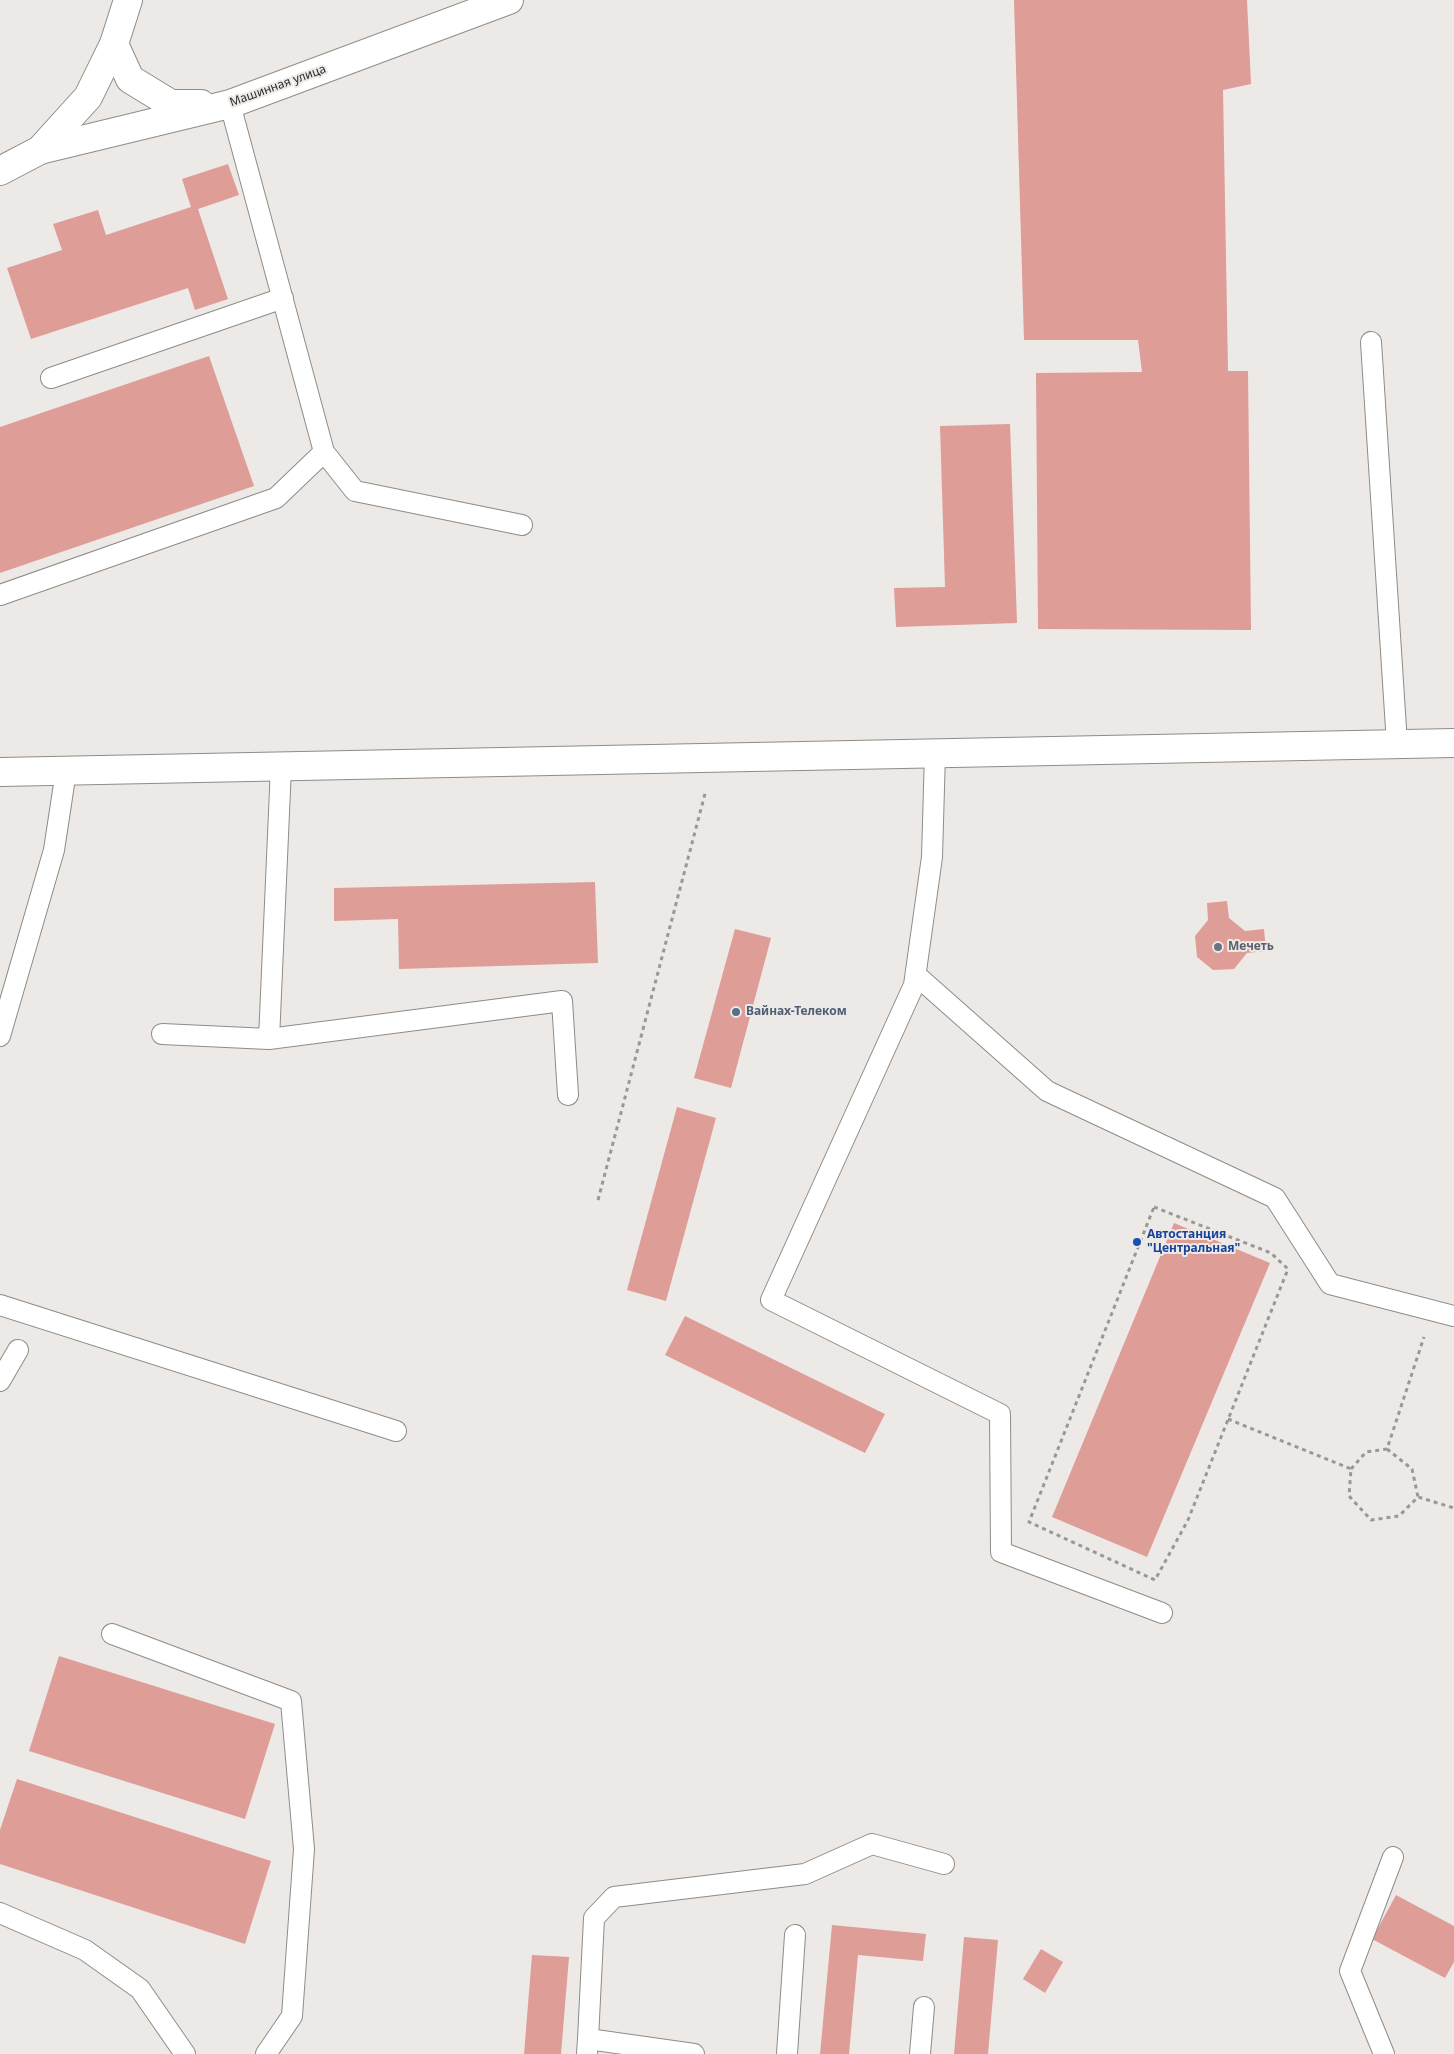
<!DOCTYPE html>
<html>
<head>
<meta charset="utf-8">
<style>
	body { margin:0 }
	canvas { display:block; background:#ece9e6 }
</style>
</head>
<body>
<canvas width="1454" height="2054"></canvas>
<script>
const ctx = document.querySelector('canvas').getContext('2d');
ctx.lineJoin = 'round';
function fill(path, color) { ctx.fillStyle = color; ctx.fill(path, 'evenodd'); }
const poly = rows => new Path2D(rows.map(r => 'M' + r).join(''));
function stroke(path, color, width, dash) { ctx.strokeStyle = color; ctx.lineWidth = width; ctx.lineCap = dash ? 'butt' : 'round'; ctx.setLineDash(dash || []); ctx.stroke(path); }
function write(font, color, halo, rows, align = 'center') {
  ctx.font = font + ' "Noto Sans",sans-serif'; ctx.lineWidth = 4; ctx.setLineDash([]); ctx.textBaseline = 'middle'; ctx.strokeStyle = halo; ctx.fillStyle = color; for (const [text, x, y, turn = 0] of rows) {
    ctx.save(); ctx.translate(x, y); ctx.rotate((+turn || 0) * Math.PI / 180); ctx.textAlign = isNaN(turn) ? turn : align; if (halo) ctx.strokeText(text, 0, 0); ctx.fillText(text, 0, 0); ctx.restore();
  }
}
fill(poly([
	[1014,0,1247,0,1251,84,1223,90,1228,371,1248,371,1251,630,1038,629,1036,373,1142,372,1138,340,1024,340],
	[228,164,239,195,198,209,228,299,195,310,188,288,31,339,7,268,62,250,53,224,98,210,106,235,191,207,182,179],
	[209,356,254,486,0,573,0,427],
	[1010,424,1017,623,896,627,894,588,945,587,940,426],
	[595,882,598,963,399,969,398,919,334,921,334,888],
	[1227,901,1229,918,1245,931,1264,929,1266,951,1247,953,1234,969,1213,970,1197,957,1195,936,1208,920,1207,903],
	[735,929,771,938,731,1088,694,1078],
	[677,1107,716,1118,666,1301,627,1290],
	[1174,1223,1270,1263,1147,1557,1052,1517],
	[685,1316,885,1414,865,1453,665,1355],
	[59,1656,275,1724,245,1819,29,1751],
	[17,1779,271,1861,245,1944,0,1864,0,1830],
	[1396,1895,1454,1926,1454,1962,1445,1978,1372,1939],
	[832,1925,926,1934,923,1961,858,1955,849,2054,820,2054],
	[964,1937,998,1940,988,2054,954,2054],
	[1041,1949,1063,1962,1045,1993,1023,1979],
	[532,1955,569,1957,561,2054,524,2054]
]), '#df9d98');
const service = poly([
	[230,104,324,452,355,491,522,525],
	[1371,342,1397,744],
	[51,378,283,298],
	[0,595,276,498,324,452],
	[935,753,932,857,914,985,771,1300,1000,1414,1001,1552,1162,1613],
	[916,975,1047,1091,1275,1198,1330,1284,1454,1316],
	[162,1034,269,1039,562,1001,568,1095],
	[0,1036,54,850,66,771],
	[269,1039,281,767],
	[0,1305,396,1431],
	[0,1381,18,1350],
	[112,1634,291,1701,304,1849,292,2016,266,2054],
	[0,1913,85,1950,140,1989,185,2054],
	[588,2039,594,1918,614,1897,805,1874,872,1844,944,1864],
	[587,2054,588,2039,694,2054],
	[787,2054,795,1935],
	[920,2054,924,2007],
	[1384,2054,1350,1971,1393,1857]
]);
const minor = poly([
	[114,44,130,79,171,104,201,104],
	[40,150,230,104,509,0],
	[0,772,1454,743]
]);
const tertiary = poly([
	[0,171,40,150,88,97,114,44,128,0]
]);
stroke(service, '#8e8c88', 22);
stroke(minor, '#8e8c88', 30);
stroke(tertiary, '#8e8c88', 30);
stroke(poly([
	[598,1200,706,790],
	[1154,1207,1271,1253,1288,1269,1188,1520,1155,1580,1029,1522,1154,1207],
	[1228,1419,1351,1469,1349,1496,1371,1520,1399,1516,1418,1497,1454,1508],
	[1387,1449,1412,1469,1418,1497],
	[1351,1469,1366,1452,1387,1449,1424,1337]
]), '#9a9896', 3, [4, 4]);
stroke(service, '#fff', 20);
stroke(minor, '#fff', 28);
stroke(tertiary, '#fff', 28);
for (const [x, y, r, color] of [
	[1218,947,5,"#6b7280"],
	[736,1012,5,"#5c6f8a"],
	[1137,1242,5,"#1a4fb4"]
]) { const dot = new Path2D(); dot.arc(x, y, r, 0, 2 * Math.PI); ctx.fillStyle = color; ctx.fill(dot); stroke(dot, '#ece9e6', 2); }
write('12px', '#2a2928', '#ece9e6', [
	["Машинная улица",278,86,-20]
]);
write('bold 12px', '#5b616d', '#ece9e6', [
	["Мечеть",1228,947]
], 'left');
write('bold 12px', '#4e5e75', '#ece9e6', [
	["Вайнах-Телеком",746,1012]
], 'left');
write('bold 12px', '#164399', '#ece9e6', [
	["Автостанция",1147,1235],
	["\"Центральная\"",1147,1249]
], 'left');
</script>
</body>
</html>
